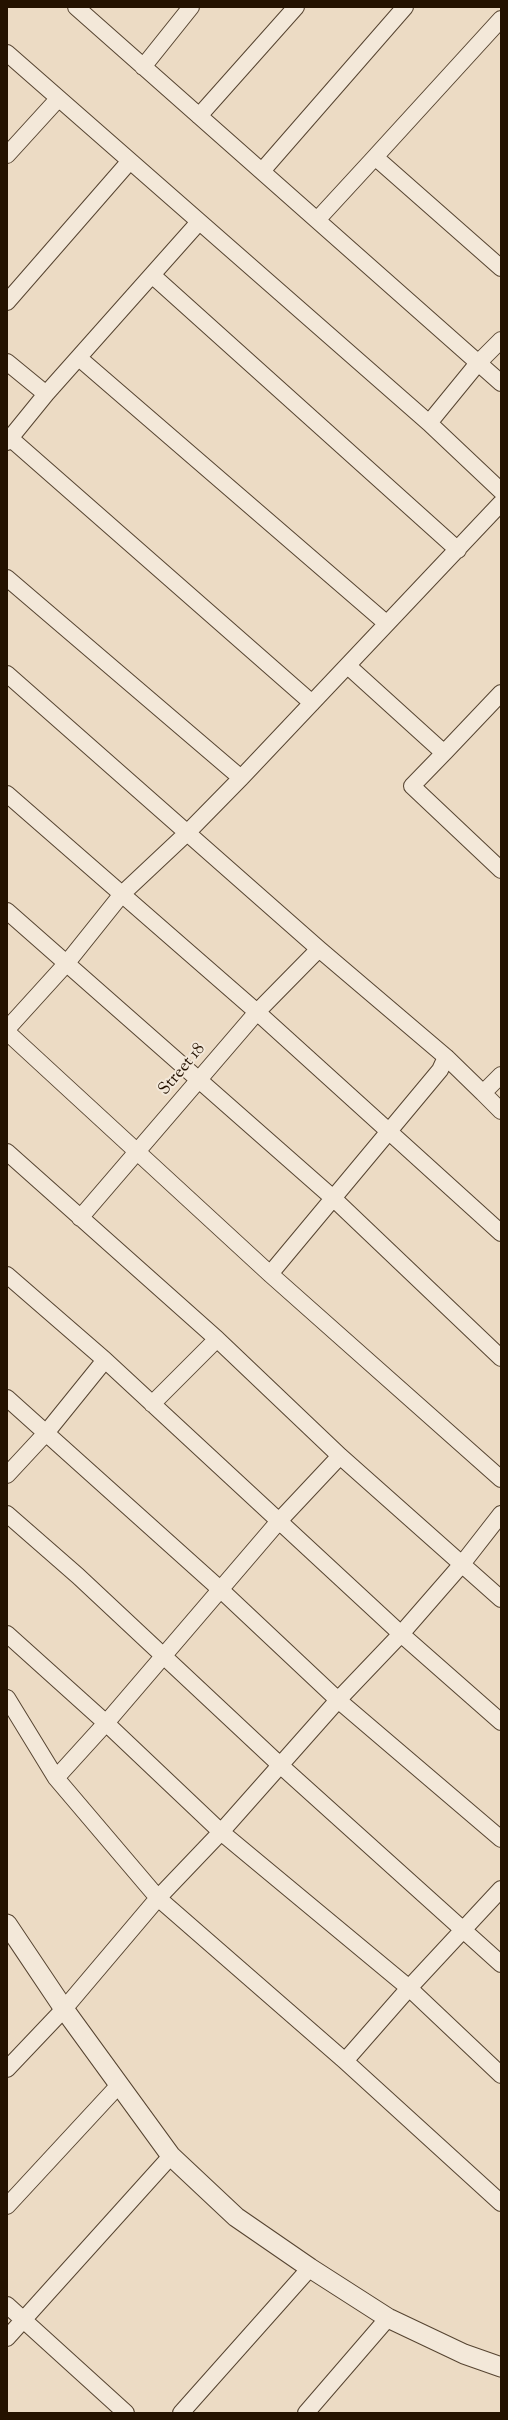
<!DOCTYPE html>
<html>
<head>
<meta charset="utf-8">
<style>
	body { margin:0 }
	#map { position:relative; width:508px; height:2420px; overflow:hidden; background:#ecdbc4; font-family:"Sorts Mill Goudy",serif }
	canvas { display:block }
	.frame { position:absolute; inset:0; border:8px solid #241200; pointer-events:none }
</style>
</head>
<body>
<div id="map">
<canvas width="508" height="2420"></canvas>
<div class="frame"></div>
</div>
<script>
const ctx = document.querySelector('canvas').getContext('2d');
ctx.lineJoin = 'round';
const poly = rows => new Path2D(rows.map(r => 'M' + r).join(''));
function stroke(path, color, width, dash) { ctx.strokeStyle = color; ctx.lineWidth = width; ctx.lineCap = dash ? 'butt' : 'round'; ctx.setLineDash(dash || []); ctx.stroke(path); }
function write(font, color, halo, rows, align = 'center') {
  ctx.font = font + ' "Sorts Mill Goudy",serif'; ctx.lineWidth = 4; ctx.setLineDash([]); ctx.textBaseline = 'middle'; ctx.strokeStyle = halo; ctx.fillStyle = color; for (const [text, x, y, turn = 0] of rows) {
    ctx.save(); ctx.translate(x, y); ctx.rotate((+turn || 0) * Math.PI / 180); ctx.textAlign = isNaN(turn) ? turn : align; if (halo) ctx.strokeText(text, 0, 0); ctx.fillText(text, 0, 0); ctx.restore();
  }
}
const minor = poly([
	[76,7,501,383],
	[501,19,375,157,501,268],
	[7,53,429,423,501,491],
	[143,67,191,7],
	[199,116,296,7],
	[7,155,58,99],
	[262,171,405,7],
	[317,220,375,157],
	[152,275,458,550],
	[7,302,129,162],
	[79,358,386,623],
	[7,362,46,394],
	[429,423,478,363,501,340],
	[10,438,312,703],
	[7,442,46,394,199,222],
	[7,578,241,778],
	[348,666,444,753,412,786,501,870],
	[7,674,319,949,446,1057,483,1093,501,1075],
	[444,753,501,693],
	[7,794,257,1012,501,1233],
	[7,911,333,1198,501,1358],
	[7,1029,66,964,122,894,187,833,241,778,501,503],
	[7,1032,270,1274,501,1479],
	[483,1093,501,1111],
	[7,1152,217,1339,340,1456,501,1599],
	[80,1218,257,1012,319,949],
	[270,1274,440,1070,446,1057],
	[7,1275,105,1360,401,1634,501,1722],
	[7,1398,221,1590,338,1700,501,1839],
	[152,1404,217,1339],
	[7,1475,46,1433,105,1360],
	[7,1514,78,1576,280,1765,501,1964],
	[7,1634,106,1723,221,1832,409,1988,501,2075],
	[7,1698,56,1778,158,1898,345,2061,501,2203],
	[56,1778,106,1723,279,1521,340,1456],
	[345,2061,409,1988,501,1889],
	[7,2069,64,2009,158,1898,221,1832,338,1700,401,1634,462,1564,501,1514],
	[7,2206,119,2085],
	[7,2305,126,2413],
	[7,2338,171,2156],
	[181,2413,310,2268],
	[306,2413,388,2318]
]);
const tertiary = poly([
	[7,1924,64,2009,171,2156,236,2217,310,2268,388,2318,464,2354,501,2367]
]);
stroke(minor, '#564431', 18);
stroke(tertiary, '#564431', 21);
stroke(minor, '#f3e8d9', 16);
stroke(tertiary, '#f3e8d9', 19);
write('17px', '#241200', '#f3e8d9', [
	["Street 18",183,1070,-50]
]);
</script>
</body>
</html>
